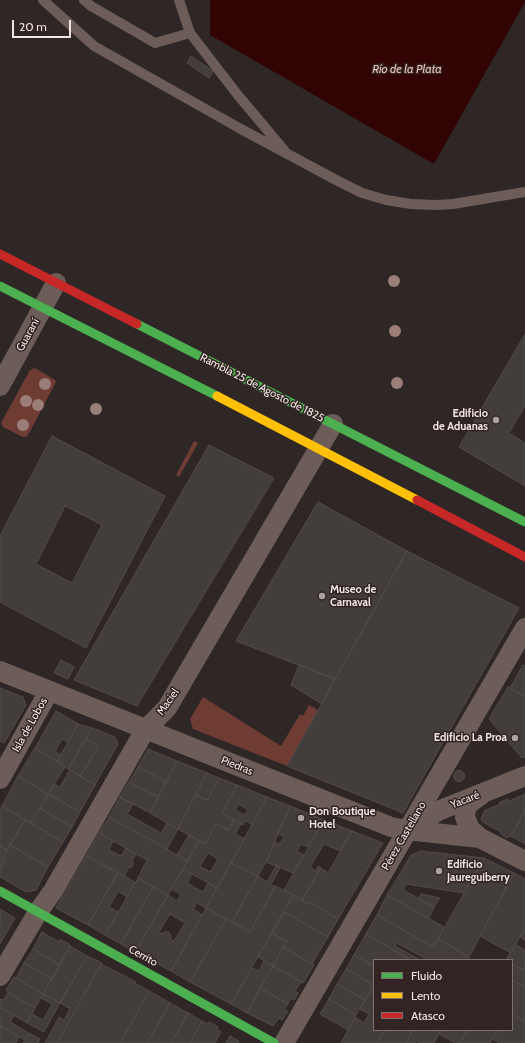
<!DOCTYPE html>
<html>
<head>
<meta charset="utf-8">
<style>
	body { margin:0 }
	#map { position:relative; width:525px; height:1043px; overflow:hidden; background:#2e2726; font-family:Cabin,sans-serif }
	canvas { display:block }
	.legend { position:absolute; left:373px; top:959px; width:140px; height:72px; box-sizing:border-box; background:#322422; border:1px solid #7e7270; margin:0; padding:5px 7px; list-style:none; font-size:12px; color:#efe6e4 }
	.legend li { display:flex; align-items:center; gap:8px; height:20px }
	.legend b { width:20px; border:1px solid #7e7270 }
	.scale { position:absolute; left:12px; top:20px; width:59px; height:18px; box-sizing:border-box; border:2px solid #efe6e4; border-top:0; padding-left:5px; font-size:12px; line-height:14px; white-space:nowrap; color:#efe6e4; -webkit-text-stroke:3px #322422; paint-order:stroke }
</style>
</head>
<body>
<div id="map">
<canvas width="525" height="1043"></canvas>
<ul class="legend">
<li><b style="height:5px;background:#4caf50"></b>Fluido</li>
<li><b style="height:5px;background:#ffc107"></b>Lento</li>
<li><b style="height:5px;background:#c62828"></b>Atasco</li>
</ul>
<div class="scale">20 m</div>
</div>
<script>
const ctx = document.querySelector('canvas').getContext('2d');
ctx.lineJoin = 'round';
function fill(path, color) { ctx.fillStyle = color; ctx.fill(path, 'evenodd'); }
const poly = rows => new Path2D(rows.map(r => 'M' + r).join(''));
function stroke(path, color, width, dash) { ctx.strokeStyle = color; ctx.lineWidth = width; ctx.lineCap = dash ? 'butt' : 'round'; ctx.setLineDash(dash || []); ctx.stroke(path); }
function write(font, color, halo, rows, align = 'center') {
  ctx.font = font + ' Cabin,sans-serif'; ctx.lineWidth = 3; ctx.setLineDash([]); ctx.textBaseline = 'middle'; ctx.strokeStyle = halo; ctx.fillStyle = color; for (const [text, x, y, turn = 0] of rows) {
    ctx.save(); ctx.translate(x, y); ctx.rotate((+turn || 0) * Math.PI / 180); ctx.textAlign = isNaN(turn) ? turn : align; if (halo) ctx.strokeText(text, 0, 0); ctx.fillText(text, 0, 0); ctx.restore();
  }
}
fill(poly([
	[35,368,55,380,56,382,28,435,26,437,23,437,3,427,1,423,30,370],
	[194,441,198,443,179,477,176,475],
	[203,697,281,746,300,714,303,716,309,705,318,710,287,766,193,729,190,719]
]), '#6e3c33');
fill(poly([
	[210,0,525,0,525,2,434,164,210,35]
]), '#310403');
const building = poly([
	[191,56,213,71,209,78,187,63,191,56],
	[525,334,525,406,509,433,525,443,525,486,459,447,525,334],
	[52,436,165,496,86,648,0,602,0,536,52,436],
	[65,506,102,525,72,583,36,564,65,506],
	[209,445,274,478,137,706,74,680,209,445],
	[318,502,407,551,335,679,236,641,318,502],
	[407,551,519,608,403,813,287,766,407,551],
	[61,660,74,667,68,679,54,673,61,660],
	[299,665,335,679,322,704,291,685,299,665],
	[523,665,525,666,525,696,510,688,523,665],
	[508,687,525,696,525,757,522,758,489,719,508,687],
	[0,688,23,697,26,705,4,743,0,741,0,688],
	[56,711,78,724,68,742,62,739,55,751,61,755,57,761,35,748,56,711],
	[78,724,92,728,68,769,57,761,78,724],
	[92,728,115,737,118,744,95,785,80,776,99,746,86,739,92,728],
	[86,739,99,746,80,776,68,769,86,739],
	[35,748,65,767,48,794,18,776,35,748],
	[148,749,177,761,166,782,138,767,148,749],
	[177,761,207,773,178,829,150,813,177,761],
	[138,767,166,782,158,797,129,782,138,767],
	[70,770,95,785,80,812,48,794,54,784,60,787,70,770],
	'453.5 776a5.5 5.5 0 1 1 11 0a5.5 5.5 0 1 1-11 0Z',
	[207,773,219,778,207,800,195,795,207,773],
	[18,776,48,794,31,823,2,806,18,776],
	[219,778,237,785,222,813,234,820,228,830,216,824,205,844,178,829,195,795,207,800,219,778],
	[129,782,158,797,150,813,120,797,129,782],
	[237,785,267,797,252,825,245,820,243,825,222,813,237,785],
	[239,804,248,810,245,815,235,810,239,804],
	[48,794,80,812,72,827,40,808,48,794],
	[525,794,525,810,511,836,509,836,507,838,501,834,501,832,483,822,481,819,485,810,499,805,500,802,508,799,509,801,525,794],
	[120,797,133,804,127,814,161,833,167,823,178,829,167,849,109,817,120,797],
	[267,797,290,806,266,862,258,876,231,863,267,797],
	[2,806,25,820,7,850,0,846,0,809,2,806],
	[290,806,324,820,308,847,300,844,297,852,304,855,293,873,266,862,275,842,280,844,284,837,278,834,290,806],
	[40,808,72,827,63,842,31,823,40,808],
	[525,810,525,844,511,836,525,810],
	[109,817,188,861,168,895,138,878,147,860,99,833,109,817],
	[25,820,63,842,48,867,10,845,25,820],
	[234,820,241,824,235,834,245,839,217,888,183,869,199,841,205,844,216,824,228,830,234,820],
	[208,853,218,859,210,872,200,866,208,853],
	[324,820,352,831,340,851,324,844,310,867,316,871,318,866,321,868,302,900,284,890,324,820],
	[352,831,383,843,338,919,310,902,309,904,302,900,321,868,328,873,352,831],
	[99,833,113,841,109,850,121,856,126,848,136,854,132,861,134,863,131,868,129,867,124,876,86,856,99,833],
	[189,835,199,841,188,861,177,855,189,835],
	[10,845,48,867,36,890,26,892,0,877,0,870,4,862,2,861,10,845],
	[0,846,7,850,2,861,4,862,0,870,0,846],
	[421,851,484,858,464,893,406,884,403,890,434,907,429,918,387,895,411,855,421,851],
	[86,856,118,872,88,925,56,908,86,856],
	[484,858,514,873,469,957,438,939,484,858],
	[231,863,258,876,232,922,206,908,231,863],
	[276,866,280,868,271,884,275,887,250,932,232,922,258,876,267,882,276,866],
	[183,869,192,874,187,883,203,892,208,883,217,888,206,908,197,903,193,909,202,915,171,971,158,964,152,963,148,959,135,952,168,895,177,901,181,894,171,889,183,869],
	[170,914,185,923,174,941,170,939,171,936,169,932,164,932,163,934,159,932,170,914],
	[118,872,135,882,127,897,118,891,109,907,118,912,105,935,88,925,118,872],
	[514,873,525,879,525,928,511,953,480,936,514,873],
	[138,878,153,887,121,944,105,935,138,878],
	[275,886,293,895,231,1004,190,982,226,919,250,932,275,886],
	[153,887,168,895,135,952,121,944,153,887],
	[421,894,440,898,434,907,418,899,421,894],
	[293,895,309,904,310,902,338,919,328,937,284,912,293,895],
	[387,895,444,927,433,947,377,915,387,895],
	[206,908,226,919,190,982,171,971,206,908],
	[0,909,15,918,0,944,0,909],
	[284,912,328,937,312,964,283,947,287,941,272,933,284,912],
	[377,915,433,947,438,939,469,957,468,960,428,960,397,943,395,946,420,960,411,960,366,934,377,915],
	[525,928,525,940,520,937,525,928],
	[42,932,59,942,60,939,69,944,70,946,60,965,33,949,42,932],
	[272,933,287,941,273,966,258,957,272,933],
	[366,934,411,960,374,960,374,966,354,955,366,934],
	[515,944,525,950,525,967,523,970,512,964,512,960,506,960,515,944],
	[70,946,87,956,60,1003,43,994,70,946],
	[283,947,314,965,303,983,273,966,283,947],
	[33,949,60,965,52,979,24,963,33,949],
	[354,955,374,966,374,985,346,969,354,955],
	[87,956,102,963,57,1043,45,1043,59,1017,64,1020,70,1009,60,1003,87,956],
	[264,961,273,966,247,1013,231,1004,252,968,259,971,264,961],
	[24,963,52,979,43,994,16,978,24,963],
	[101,964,136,982,135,983,149,991,121,1042,121,1043,57,1043,101,964],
	[512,964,523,970,525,967,525,987,512,980,512,964],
	[273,966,301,982,295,991,298,993,294,1000,291,998,288,1004,260,988,273,966],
	[346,969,374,985,365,1000,337,984,346,969],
	[14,977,43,994,35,1008,8,993,8,991,6,990,14,977],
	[512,980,525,987,525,1022,512,1014,512,980],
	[337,984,365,1000,356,1015,329,999,337,984],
	[374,985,374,1030,378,1030,383,1033,377,1043,341,1043,355,1017,364,1023,369,1014,360,1009,374,985],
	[260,988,288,1004,284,1010,288,1011,282,1020,279,1018,273,1026,247,1013,260,988],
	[149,991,170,1003,147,1043,123,1043,121,1042,149,991],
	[8,993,35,1008,27,1023,0,1007,0,1001,1,999,3,1000,8,993],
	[43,994,60,1003,44,1032,27,1023,32,1014,43,1020,52,1004,41,998,43,994],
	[329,999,356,1015,348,1030,320,1014,329,999],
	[170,1003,188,1013,171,1043,147,1043,170,1003],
	[0,1007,14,1015,10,1022,29,1033,25,1040,0,1026,0,1007],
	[188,1013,202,1021,190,1043,171,1043,188,1013],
	[512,1014,525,1022,525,1043,499,1043,493,1039,498,1030,512,1030,512,1014],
	[202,1021,208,1024,209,1022,218,1027,217,1030,221,1032,215,1043,190,1043,202,1021],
	[0,1026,19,1037,16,1043,0,1043,0,1026],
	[385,1030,413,1030,406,1043,377,1043,385,1030],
	[413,1030,441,1030,434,1043,420,1043,416,1041,415,1043,406,1043,413,1030],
	[441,1030,468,1030,460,1043,455,1043,439,1034,441,1030],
	[468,1030,498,1030,490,1043,460,1043,468,1030],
	[29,1033,40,1039,38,1043,23,1043,29,1033],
	[230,1036,239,1041,238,1043,226,1043,230,1036]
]);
fill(building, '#433d3c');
stroke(building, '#524b4a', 1);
stroke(poly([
	[43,0,94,46,239,128,338,181,362,193,386,200,411,204,435,205,453,204,525,192],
	[84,0,91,6,155,43,190,33],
	[179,0,190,33,237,94,284,150]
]), '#6c5d59', 10);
stroke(poly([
	[0,386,56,283],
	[0,671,391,827,407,830,480,838,525,861],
	[0,779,49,691],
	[411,828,438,811,525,776],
	[480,838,470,829,465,817,466,808,470,803,481,795],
	[0,976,38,912,53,891,145,730,167,708,333,424],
	[284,1043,525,628]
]), '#6c5d59', 20);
stroke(poly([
	[0,286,217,396],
	[137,324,525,522],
	[0,891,274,1043]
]), '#4caf50', 9);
stroke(poly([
	[217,396,417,500]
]), '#ffc107', 9);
stroke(poly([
	[0,254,137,324],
	[417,500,525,557]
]), '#c62828', 9);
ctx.fillStyle = '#9b7e78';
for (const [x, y] of [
	[394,281],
	[395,331],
	[397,383],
	[45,384],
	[26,401],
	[38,405],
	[96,409],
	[23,425]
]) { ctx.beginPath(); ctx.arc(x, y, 6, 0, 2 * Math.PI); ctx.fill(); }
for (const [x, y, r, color] of [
	[496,420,4,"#aba3a2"],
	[322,596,4,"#aba3a2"],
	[515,738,4,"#aba3a2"],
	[301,818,4,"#aba3a2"],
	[439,871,4,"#aba3a2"]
]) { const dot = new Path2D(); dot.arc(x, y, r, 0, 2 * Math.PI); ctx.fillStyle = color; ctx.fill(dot); stroke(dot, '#322422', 1.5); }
write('11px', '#efe6e4', '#322422', [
	["Guaraní",28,335,-61],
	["Rambla 25 de Agosto de 1825",262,388,27],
	["Maciel",168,702,-55],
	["Isla de Lobos",30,725,-61],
	["Piedras",237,766,22],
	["Yacaré",465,800,-21],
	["Pérez Castellano",404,836,-60],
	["Cerrito",143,956,29]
]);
write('bold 11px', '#efe6e4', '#322422', [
	["Edificio",488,414,"right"],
	["de Aduanas",488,427,"right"],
	["Museo de",330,590],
	["Carnaval",330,603],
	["Edificio La Proa",507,738,"right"],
	["Don Boutique",309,812],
	["Hotel",309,825],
	["Edificio",447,865],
	["Jaureguiberry",447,878]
], 'left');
write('italic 12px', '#f1c2b9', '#322422', [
	["Río de la Plata",407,69]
]);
</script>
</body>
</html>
